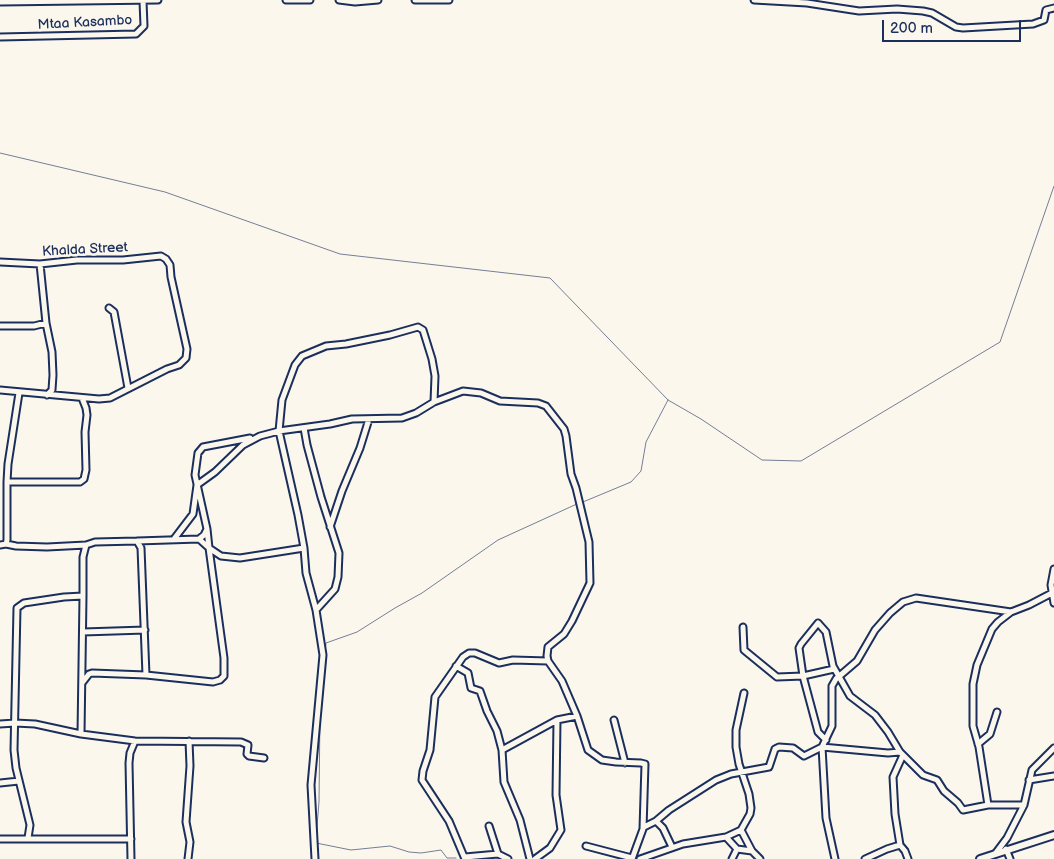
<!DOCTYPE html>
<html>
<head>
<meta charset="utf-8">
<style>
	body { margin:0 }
	#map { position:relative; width:1054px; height:859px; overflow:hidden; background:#fbf7ec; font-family:"Balsamiq Sans",sans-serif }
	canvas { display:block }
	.scale { position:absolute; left:882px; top:20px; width:139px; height:22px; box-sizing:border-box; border:2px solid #1b2f5e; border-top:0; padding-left:6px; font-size:15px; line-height:18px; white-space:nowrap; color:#1b2f5e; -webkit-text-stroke:4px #fbf7ec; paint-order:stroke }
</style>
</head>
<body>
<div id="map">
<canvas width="1054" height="859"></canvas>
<div class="scale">200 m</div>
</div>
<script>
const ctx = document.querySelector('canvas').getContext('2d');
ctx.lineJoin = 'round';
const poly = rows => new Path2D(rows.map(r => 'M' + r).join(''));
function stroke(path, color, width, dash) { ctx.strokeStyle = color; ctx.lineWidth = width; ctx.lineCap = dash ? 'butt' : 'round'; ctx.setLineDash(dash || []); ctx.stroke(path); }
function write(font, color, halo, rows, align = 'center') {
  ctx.font = font + ' "Balsamiq Sans",sans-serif'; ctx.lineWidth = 5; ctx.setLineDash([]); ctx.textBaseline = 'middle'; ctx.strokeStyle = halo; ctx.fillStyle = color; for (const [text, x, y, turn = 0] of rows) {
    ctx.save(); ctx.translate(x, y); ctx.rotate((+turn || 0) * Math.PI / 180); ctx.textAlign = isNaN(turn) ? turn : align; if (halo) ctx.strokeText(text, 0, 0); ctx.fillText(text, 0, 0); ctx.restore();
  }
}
stroke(poly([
	[0,153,165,192,340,254,550,278,668,400,701,419,762,460,801,461,1000,342,1054,186],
	[583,502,631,482,641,471,646,442,668,400],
	[325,654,326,643,357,632,395,608,422,593,498,540,579,503],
	[316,838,319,802,320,712],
	[316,843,351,850,390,846,409,852,421,853,441,850,447,858,456,858]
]), '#747e96', 1);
const minor = poly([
	[286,0,310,0],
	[339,0,355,2,378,0],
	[415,0,449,0],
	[754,0,807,3,859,11,897,9,923,11,932,13,956,27,963,28,1033,24,1044,20,1046,10,1054,8],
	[0,2,158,0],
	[0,37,136,34,144,26,143,1],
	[0,262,40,264,77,260,123,260,161,256,166,259,170,265,171,277,187,349,186,358,179,365,167,369,110,398,99,399,0,390],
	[40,264,46,323,52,352,53,375,52,390,47,395],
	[109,308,114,312,128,388],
	[0,326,34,326,46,323],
	[304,428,307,445,321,497,339,553,338,577,335,589,316,610],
	[7,482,80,482,84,479,86,470,85,432,87,415,86,408,82,398],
	[330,527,342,491,360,448,369,419],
	[207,529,209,548,221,556,240,558,304,548],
	[174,539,193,514,197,485,215,472,243,445,260,436,279,431,330,424,352,419,402,418,416,413,434,402,463,391,481,393,500,401,538,403,546,406,564,429,566,436,571,474,576,488,589,542,590,583,572,621,564,634,548,647,547,656,548,661,562,681,577,716,588,750,602,760,616,762,641,763,645,764,643,829,632,859],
	[199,539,204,535,207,529,195,475,198,453,203,447,250,438],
	[6,544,16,546,47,547,86,545],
	[0,545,6,544,7,540,7,482,8,464,19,393],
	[1054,569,1051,585,1054,603],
	[743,627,744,650,777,677,803,676,834,669],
	[83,632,145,630],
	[456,666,468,673,471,688,480,691,487,711,497,731,502,750,504,782,520,820,530,859],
	[82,683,89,674,92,673,146,675,213,682,220,680,224,676,224,658,209,548,199,539,137,541],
	[614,720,625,763],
	[0,724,15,723,35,724,81,734,135,741,241,742,248,745,247,754,249,756,264,758],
	[81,734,83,596],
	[826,740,818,732,803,676,799,648,801,644,818,623,826,632,833,666,850,696,875,715,888,732,900,752,923,775,937,780,944,791,958,803,963,810,988,805,1024,805],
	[978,744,990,734,997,712],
	[502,750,557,720,577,716],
	[1029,780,1054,776],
	[0,783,19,781],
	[988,805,979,747,973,726,973,684,977,665,992,629,998,622,1011,612],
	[656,821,663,828,672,847],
	[489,826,498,854],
	[644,827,656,821,669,810,716,780,731,774,769,767,775,749,779,747,793,748,804,756,822,747,888,753,900,752],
	[741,830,752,851],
	[726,837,737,849,752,851,760,859],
	[28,838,30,825,16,768,14,750,17,608,24,603,64,597,83,596,83,557,86,545,95,542,137,541,141,548,146,675],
	[0,839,131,839],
	[900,845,895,814,893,777,903,755],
	[586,846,632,858],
	[1006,849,1010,859],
	[995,854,1007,838,1024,805,1032,770,1054,748],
	[465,857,498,854,508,859],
	[131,859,129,763,130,753,135,741],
	[188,859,190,842,186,822,190,766,189,741],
	[315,859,311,785,323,655,316,610,306,573,304,548,298,515,279,431,282,400,295,365,302,356,326,346,346,344,390,335,418,327,423,330,432,359,435,376,434,402],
	[465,859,449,821,422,780,423,771,430,750,435,697,463,657,469,653,475,653,499,663,513,660,548,661],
	[535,859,550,848,561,830,556,795,557,720],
	[640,859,683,844,726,837,741,830,750,814,751,808,749,794,739,764,736,747,736,730,744,693],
	[732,859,737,849],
	[835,859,826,818,822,747,832,726,832,686,836,679,857,661,875,630,890,613,903,602,916,598,1011,612,1029,605,1052,593],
	[865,859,887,849,900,845,905,851,908,859]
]);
const major = poly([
	[980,859,1054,835]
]);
stroke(minor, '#1b2f5e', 9);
stroke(major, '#1b2f5e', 10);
stroke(minor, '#fbf7ec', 5);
stroke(major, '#fbf7ec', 6);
write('14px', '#1b2f5e', '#fbf7ec', [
	["Mtaa Kasambo",85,23,-3],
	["Khalda Street",85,250,-3]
]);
</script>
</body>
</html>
